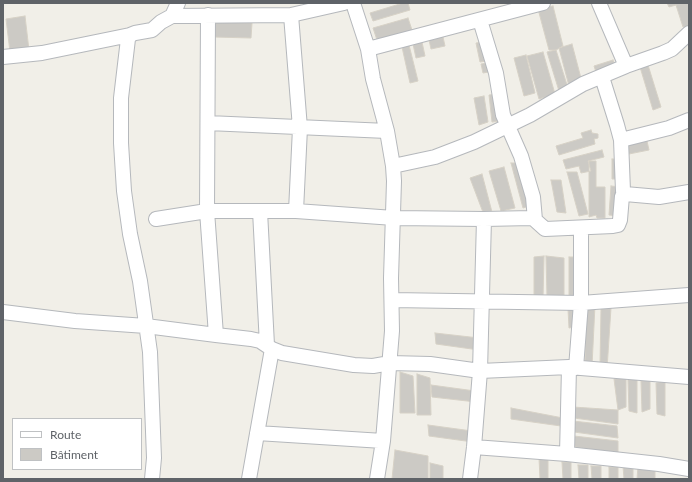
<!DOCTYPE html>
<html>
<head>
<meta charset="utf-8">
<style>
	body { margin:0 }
	#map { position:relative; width:692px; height:482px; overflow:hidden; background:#f1efe8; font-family:Lato,sans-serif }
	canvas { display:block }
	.frame { position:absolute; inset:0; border:4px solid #5f6368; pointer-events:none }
	.legend { position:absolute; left:12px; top:418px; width:130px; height:52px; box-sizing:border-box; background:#fff; border:1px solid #bfc1c3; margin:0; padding:5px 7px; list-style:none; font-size:12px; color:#5f6368 }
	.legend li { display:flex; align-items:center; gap:8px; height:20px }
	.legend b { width:20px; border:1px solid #bfc1c3 }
</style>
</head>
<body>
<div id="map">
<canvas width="692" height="482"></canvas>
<div class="frame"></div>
<ul class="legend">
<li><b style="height:5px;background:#fff"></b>Route</li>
<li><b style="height:11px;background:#cccac5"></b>Bâtiment</li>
</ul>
</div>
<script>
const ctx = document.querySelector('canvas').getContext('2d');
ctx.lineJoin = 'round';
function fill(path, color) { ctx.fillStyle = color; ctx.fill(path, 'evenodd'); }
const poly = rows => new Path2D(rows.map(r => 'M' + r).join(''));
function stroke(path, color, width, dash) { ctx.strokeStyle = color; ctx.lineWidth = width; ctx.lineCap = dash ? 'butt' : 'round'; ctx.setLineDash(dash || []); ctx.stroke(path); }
const building = poly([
	[403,3,408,3,410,10,373,21,370,13,403,3],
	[667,3,689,3,689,25,683,27,676,5,669,7,667,3],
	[553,6,563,46,556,50,549,50,538,9,553,6],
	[25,16,29,50,10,52,6,19,25,16],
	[408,18,413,33,378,43,373,28,408,18],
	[214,22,252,23,251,38,214,37,214,22],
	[443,37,445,46,431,49,429,40,443,37],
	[422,42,425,56,416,58,413,44,422,42],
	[484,42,487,61,480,62,476,43,484,42],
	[572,44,582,82,569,86,559,48,572,44],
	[409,45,418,81,410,83,402,47,409,45],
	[556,50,568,88,559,91,547,52,556,50],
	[543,52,555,94,539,99,527,56,543,52],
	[526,55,535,93,524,96,514,58,526,55],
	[613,60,616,69,597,75,594,66,613,60],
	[493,62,494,71,483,73,481,64,493,62],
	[648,65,661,107,653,110,640,67,648,65],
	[498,94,502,121,492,122,489,95,498,94],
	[484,96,488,122,479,125,474,98,484,96],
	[591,130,592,133,598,134,598,138,594,139,595,144,559,155,556,146,583,138,581,133,591,130],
	[647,141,649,150,629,154,627,145,647,141],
	[602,150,604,157,588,161,591,171,581,173,579,166,566,169,563,160,602,150],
	[612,159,620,159,621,179,612,179,612,159],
	[589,161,596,161,596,187,605,187,605,218,597,218,596,215,589,217,589,161],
	[511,163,520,163,532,205,523,208,511,163],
	[504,167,515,208,501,211,489,171,504,167],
	[567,172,577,172,588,214,579,216,567,172],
	[482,174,492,212,484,215,470,178,482,174],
	[551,180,561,180,566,213,557,212,551,180],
	[611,186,621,187,619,216,609,215,611,186],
	[544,256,543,299,534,297,534,257,544,256],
	[546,256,564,258,564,301,547,297,546,256],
	[569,257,579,257,578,299,569,298,569,257],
	[595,305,592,366,585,362,586,306,595,305],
	[578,308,575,327,569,328,568,309,578,308],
	[611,308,607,369,600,365,601,309,611,308],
	[435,333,479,338,479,350,436,344,435,333],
	[400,372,413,376,415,413,400,413,400,372],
	[417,374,430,378,431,415,417,415,417,374],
	[626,378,626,407,618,410,614,379,626,378],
	[637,379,637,413,629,411,628,380,637,379],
	[650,380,650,409,642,412,641,381,650,380],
	[665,382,665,416,657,414,656,383,665,382],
	[431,385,475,391,476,402,432,397,431,385],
	[573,407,618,410,618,424,574,418,573,407],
	[511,408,563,418,561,426,511,419,511,408],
	[573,421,617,426,618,438,574,432,573,421],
	[428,425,472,431,473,442,429,436,428,425],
	[574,436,618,441,618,453,575,447,574,436],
	[395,450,428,456,428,479,392,479,395,450],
	[548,457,548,479,540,479,539,458,548,457],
	[562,462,571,462,571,479,563,479,562,462],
	[430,463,443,466,443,479,430,479,430,463],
	[578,465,588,465,588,479,579,479,578,465],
	[633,465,633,479,624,479,623,466,633,465],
	[591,466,601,466,601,479,592,479,591,466],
	[638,466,655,470,655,479,637,479,638,466],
	[609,467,618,467,618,479,609,479,609,467]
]);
fill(building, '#cccac5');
stroke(building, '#d6d1c6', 1);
const minor = poly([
	[353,3,368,49,373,79,387,131,393,166,394,181,391,278,392,331,383,441,377,479],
	[599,3,626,66],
	[208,15,207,211,216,335],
	[291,15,300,128,296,211],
	[172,16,291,15,344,3],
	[480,20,496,73,503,115,521,156,533,197,535,220],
	[368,49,543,3],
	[3,57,42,53,130,35],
	[602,77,617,125,621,140,623,191,625,194,659,197,689,192],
	[208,123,387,131],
	[621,140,669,128,689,120],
	[393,166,435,157,474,142,530,115,583,84,626,66,663,53,672,49,689,33],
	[260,211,267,345],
	[156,219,207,211,296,211,394,218,484,219,532,218,535,220,545,229,613,226,618,225,620,220,622,196,625,194],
	[392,300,581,303,689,295],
	[3,312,75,321,146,326,216,335,251,339,260,341,272,349,282,353,354,365,373,366,390,363,430,364,480,371,569,367,689,377],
	[576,368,581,303,581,228],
	[257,433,383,441],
	[474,447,567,454,659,464,689,469],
	[567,454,569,367],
	[152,479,154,458,150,352,140,281,130,234,124,191,121,143,121,98,128,39,130,35,135,33,152,30,161,22,172,16,178,3],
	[249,479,272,349],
	[470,479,474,447,480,371,484,219]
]);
stroke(minor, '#b5b8bc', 16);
stroke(minor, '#fff', 14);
</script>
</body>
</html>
